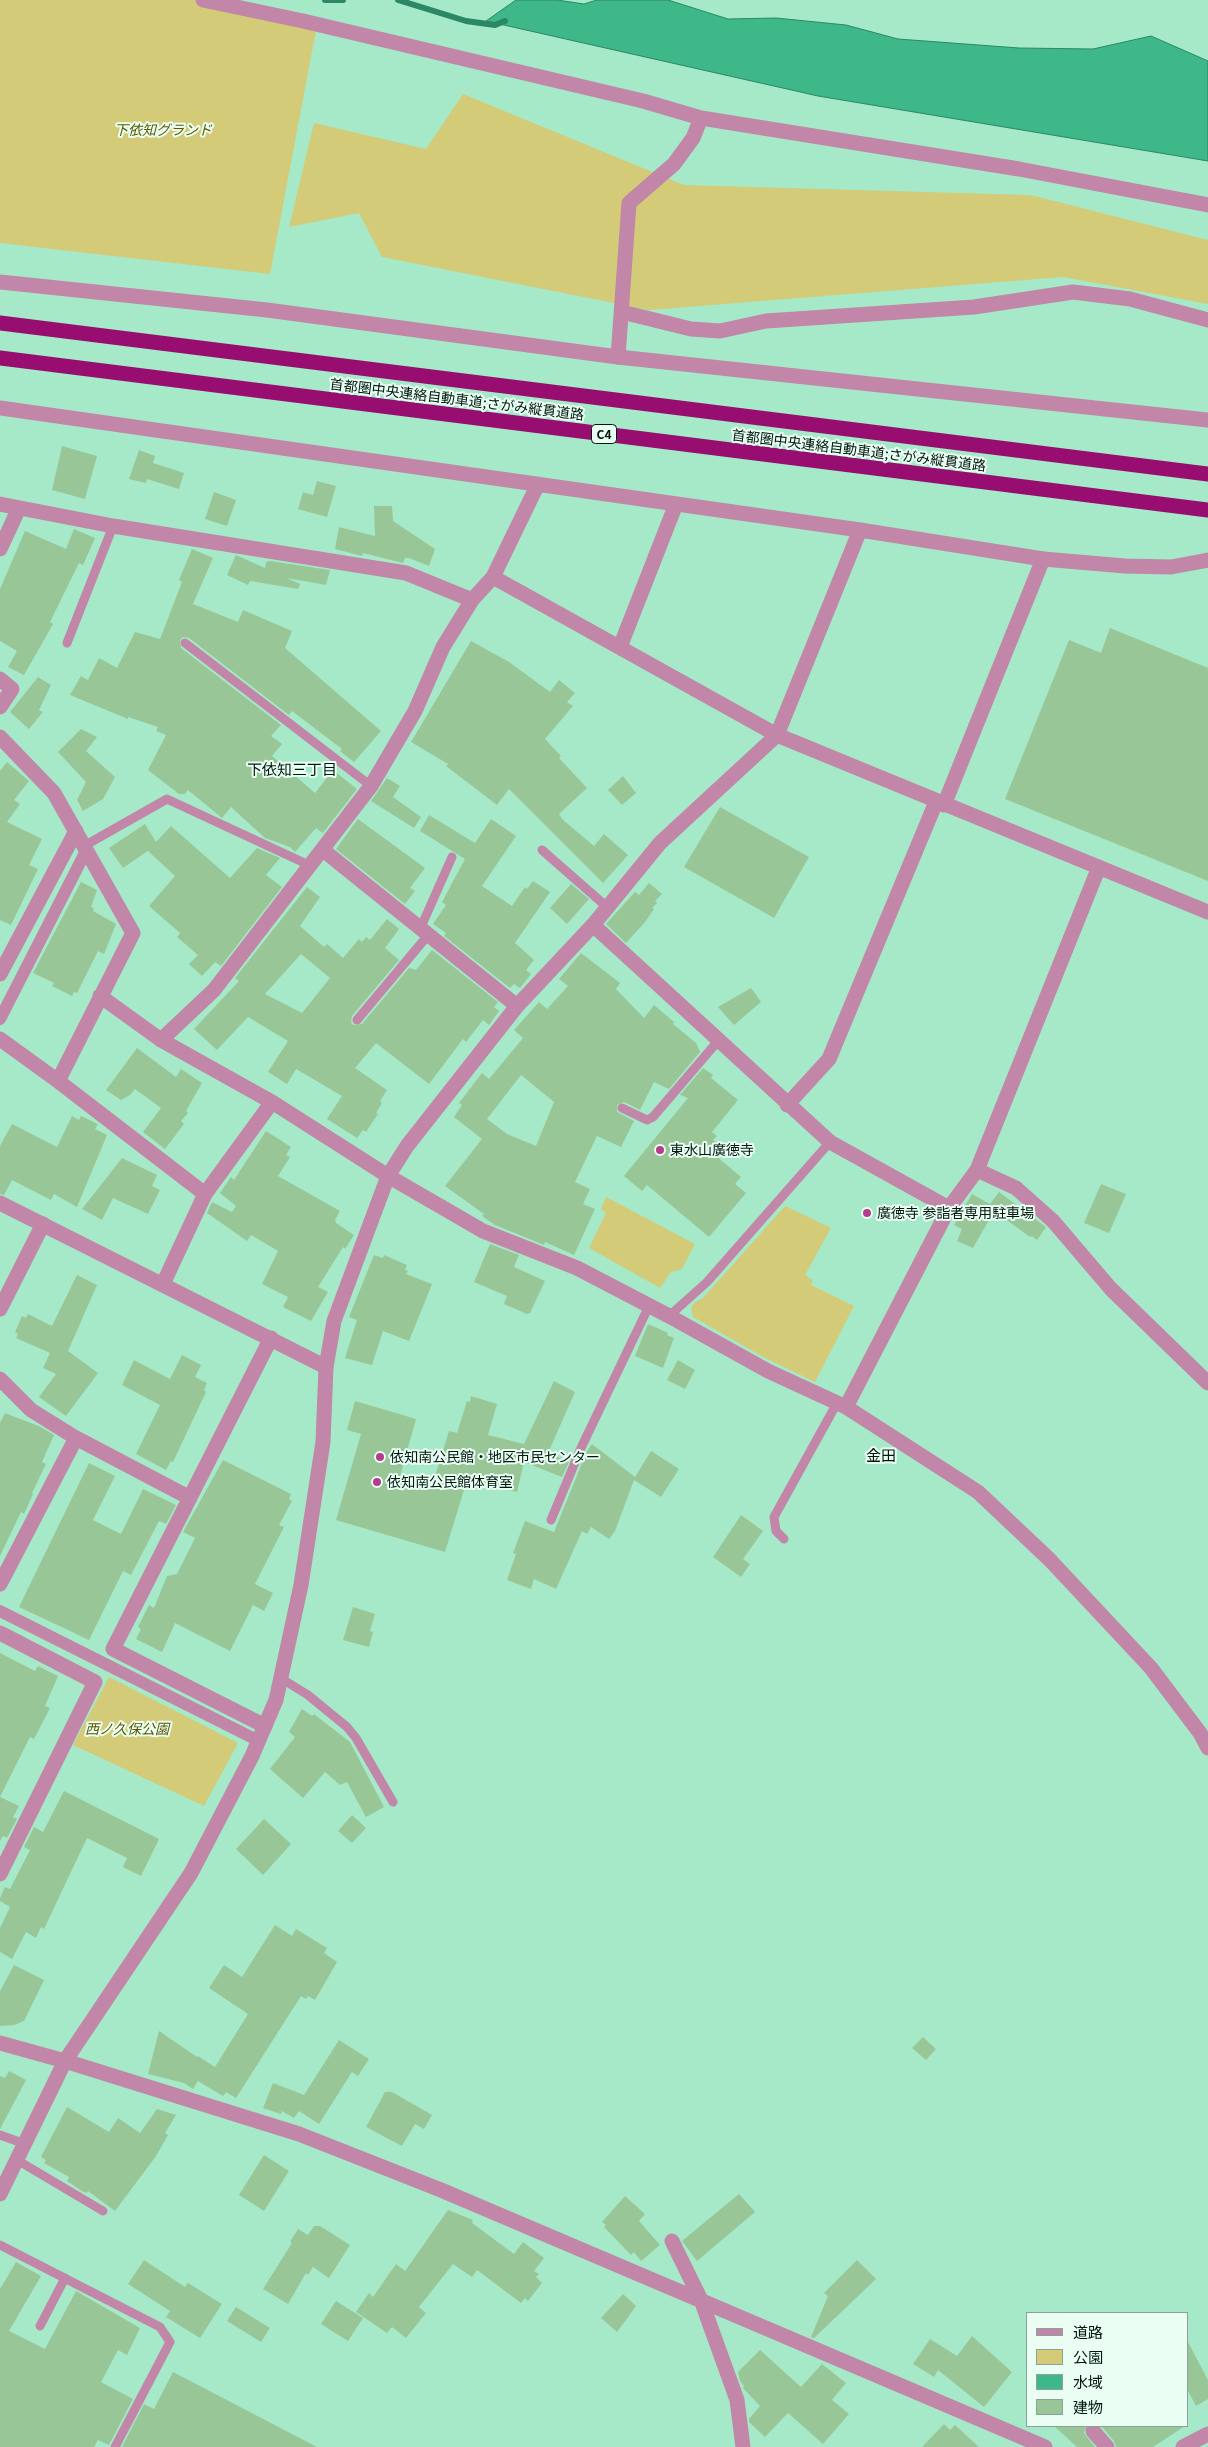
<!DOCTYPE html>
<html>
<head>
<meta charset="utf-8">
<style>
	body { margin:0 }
	#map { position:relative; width:1208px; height:2447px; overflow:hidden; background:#a5e9c9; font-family:Georgia,"Noto Sans JP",serif }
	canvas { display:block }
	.legend { position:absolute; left:1026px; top:2312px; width:162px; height:115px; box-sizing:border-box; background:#eafef4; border:1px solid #8ca298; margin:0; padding:6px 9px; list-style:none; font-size:15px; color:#00170d }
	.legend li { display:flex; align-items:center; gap:10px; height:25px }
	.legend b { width:25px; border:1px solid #8ca298 }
</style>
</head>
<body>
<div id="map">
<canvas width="1208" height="2447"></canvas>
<ul class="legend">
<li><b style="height:6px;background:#c186a8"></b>道路</li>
<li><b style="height:14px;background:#d3cb78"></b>公園</li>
<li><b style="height:14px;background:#3eb789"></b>水域</li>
<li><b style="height:14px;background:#99c697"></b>建物</li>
</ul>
</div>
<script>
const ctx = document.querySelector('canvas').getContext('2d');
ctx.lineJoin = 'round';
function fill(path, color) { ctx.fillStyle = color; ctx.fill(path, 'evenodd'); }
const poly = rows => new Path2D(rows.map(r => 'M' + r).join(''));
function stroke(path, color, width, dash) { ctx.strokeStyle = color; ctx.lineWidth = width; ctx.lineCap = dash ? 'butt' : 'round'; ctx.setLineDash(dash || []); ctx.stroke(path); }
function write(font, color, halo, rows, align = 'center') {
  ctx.font = font + ' Georgia,"Noto Sans JP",serif'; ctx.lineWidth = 4; ctx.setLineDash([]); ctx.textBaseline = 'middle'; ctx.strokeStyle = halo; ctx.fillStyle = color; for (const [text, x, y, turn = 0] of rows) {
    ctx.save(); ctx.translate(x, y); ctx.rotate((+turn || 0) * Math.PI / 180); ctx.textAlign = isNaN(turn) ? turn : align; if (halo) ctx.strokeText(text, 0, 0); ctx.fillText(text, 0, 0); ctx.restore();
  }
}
fill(poly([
	[0,0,212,0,318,20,270,274,0,243],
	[463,94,684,185,1031,195,1208,240,1208,304,1063,277,649,310,382,257,359,213,289,227,314,123,426,149],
	[606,1197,695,1244,682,1269,671,1272,660,1288,589,1248,606,1213,601,1209],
	[785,1206,831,1228,805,1275,813,1280,811,1285,854,1306,815,1382,765,1358,693,1317,691,1308,694,1303,703,1298],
	[109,1677,238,1743,204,1806,73,1745]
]), '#d3cb78');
const water = poly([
	[516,0,557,0,584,4,597,0,668,0,728,19,776,18,846,25,898,39,1019,48,1093,49,1151,36,1208,61,1208,161,818,96,486,21,516,0]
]);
fill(water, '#3eb789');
stroke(water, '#2b8764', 1);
stroke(poly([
	[325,0,343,0],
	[398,0,466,21,495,25,505,21]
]), '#2b8764', 6);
fill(poly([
	[62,446,97,456,85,499,52,490],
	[139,450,155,456,153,463,184,473,179,489,147,479,146,483,129,479],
	[317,481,336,486,327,517,298,509,303,492,313,495],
	[214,492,236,500,227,526,205,519],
	[374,506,392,506,393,521,435,549,429,566,409,558,405,558,403,563,363,553,362,556,335,549,339,527,375,536],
	[74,529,95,538,83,565,79,563,50,622,53,624,24,675,8,667,17,651,0,641,0,589,25,531,66,549],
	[192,549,213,558,193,604,238,622,243,610,292,631,285,648,381,731,354,762,340,751,342,749,292,711,289,715,189,638,183,637,180,640,181,648,281,725,271,736,282,744,272,756,315,793,333,770,357,789,323,833,316,828,295,852,290,847,265,838,231,807,222,818,188,790,185,794,179,794,148,770,166,735,156,731,158,727,128,717,128,719,70,695,81,676,88,680,99,658,117,668,135,632,160,639,182,582,179,580],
	[236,555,265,568,266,562,270,561,330,570,326,585,287,578,300,584,298,589,250,581,248,585,227,575],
	[1110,628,1208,668,1208,881,1005,799,1069,640,1101,653],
	[471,641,509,662,550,692,559,680,575,693,567,702,573,706,545,739,561,756,559,758,587,788,559,814,563,820,594,846,604,834,628,855,603,883,509,789,497,805,446,766,448,764,411,742],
	[38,677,51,685,39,710,43,712,29,729,10,712],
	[81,729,97,737,86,751,115,777,103,799,83,811,77,800,86,782,58,752],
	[7,762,29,781,14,800,20,804,7,822,42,839,29,865,38,869,11,925,0,920,0,771],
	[623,776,636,793,622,805,608,790],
	[387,778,400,786,393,797,421,817,414,828,371,801],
	[720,807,809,857,774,918,684,867],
	[429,815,475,843,491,819,516,836,482,886,512,906,525,887,527,889,533,881,550,892,515,943,534,960,526,970,531,974,520,988,514,984,510,988,444,936,446,933,433,924,446,905,442,902,465,859,420,831],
	[358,819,425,868,410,888,415,891,405,904,336,849],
	[145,824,156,842,171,826,230,878,257,848,280,858,266,875,282,887,221,966,215,962,202,976,189,964,198,955,177,937,180,933,149,906,175,876,148,851,149,850,123,868,109,848],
	[81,882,97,890,91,907,94,908,93,911,116,924,104,954,98,951,77,993,74,992,72,996,52,986,54,983,33,973],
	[649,883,662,894,655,901,657,903,652,908,654,909,645,922,626,943,606,924,635,892,639,895],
	[571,884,589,899,567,924,550,908],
	[307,887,320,897,300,926,324,947,327,944,343,958,359,939,362,942,366,937,370,940,387,919,399,929,385,948,399,960,352,1016,351,1022,353,1025,362,1024,409,968,416,970,432,950,498,1002,494,1007,499,1011,489,1025,483,1020,466,1042,463,1039,429,1084,376,1043,355,1068,387,1090,380,1101,382,1103,376,1113,378,1114,366,1132,363,1130,357,1138,327,1119,342,1096,296,1069,287,1084,268,1072,288,1041,248,1017,217,1050,194,1029,239,981,235,978],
	[301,954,330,978,302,1013,265,994],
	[581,953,620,983,616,989,644,1018,654,1005,674,1022,673,1024,696,1043,700,1052,669,1089,654,1082,640,1110,624,1102,617,1105,617,1112,634,1121,621,1147,597,1136,575,1182,590,1189,583,1204,595,1209,574,1255,545,1242,544,1245,495,1225,482,1216,484,1214,445,1186,482,1139,454,1117,462,1105,459,1103,482,1073,489,1079,523,1038,514,1030,539,1002,547,1009,568,986,559,979],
	[521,1075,554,1102,536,1146,507,1134,487,1119],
	[751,988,761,1002,734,1025,718,1007],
	[137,1048,176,1077,181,1069,202,1083,186,1111,188,1113,181,1121,184,1124,165,1149,143,1132,161,1108,135,1089,130,1095,121,1100,106,1090],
	[703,1068,713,1075,711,1078,738,1100,712,1132,717,1136,713,1140,717,1143,710,1151,741,1177,735,1184,746,1193,709,1237,647,1185,642,1191,624,1176,688,1098,680,1095],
	[72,1116,79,1120,81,1116,98,1124,95,1129,107,1135,77,1207,54,1194,51,1200,12,1180,4,1195,0,1194,0,1146,12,1124,57,1147],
	[266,1131,291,1147,286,1155,290,1157,278,1176,340,1211,335,1220,336,1223,354,1235,345,1249,343,1247,318,1287,328,1292,311,1321,283,1307,288,1297,262,1284,278,1251,251,1235,247,1241,207,1213,212,1202,232,1212,236,1206,220,1193,231,1177,234,1180],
	[122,1158,157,1175,152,1186,160,1190,148,1214,113,1198,102,1220,82,1209],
	[1101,1184,1126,1194,1109,1233,1084,1223],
	[999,1192,1046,1227,1037,1240,1032,1236,1030,1237,994,1211,973,1248,957,1241,962,1229,954,1225,972,1194,990,1204],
	[490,1244,519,1255,514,1267,545,1281,530,1313,527,1314,504,1304,507,1296,474,1282],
	[374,1255,383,1258,384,1255,407,1265,405,1270,408,1271,406,1274,432,1284,409,1341,383,1331,372,1365,345,1358,357,1320,349,1317],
	[77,1275,97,1285,68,1351,98,1373,66,1416,39,1397,56,1374,43,1368,50,1353,16,1338,18,1334,15,1332,22,1316,26,1318,28,1314,52,1326],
	[648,1324,668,1333,667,1335,674,1338,663,1368,635,1356],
	[182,1355,201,1365,195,1377,207,1383,204,1390,206,1392,173,1462,171,1461,166,1470,136,1454,160,1405,122,1385,134,1360,170,1379],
	[678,1360,695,1370,685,1389,667,1380],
	[554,1381,575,1392,548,1453,569,1462,562,1477,524,1462,517,1492,467,1480,445,1552,336,1520,361,1434,347,1430,355,1401,416,1419,399,1480,431,1489,449,1431,457,1433,467,1401,470,1402,471,1396,497,1404,488,1435,524,1444],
	[5,1413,41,1427,54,1435,42,1462,46,1464,32,1493,33,1494,24,1514,21,1512,0,1556,0,1423],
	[592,1444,635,1477,651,1451,679,1469,661,1497,634,1480,615,1531,609,1539,591,1527,587,1534,582,1531,556,1589,534,1579,531,1589,507,1580,516,1554,513,1553,525,1521,554,1532,587,1451],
	[223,1460,291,1494,289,1499,292,1501,279,1525,284,1527,255,1584,273,1593,264,1611,253,1605,230,1651,175,1623,162,1652,136,1639,141,1629,138,1627,149,1605,154,1608,167,1576,177,1574,195,1538,183,1532],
	[89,1463,115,1476,93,1520,121,1534,143,1489,176,1505,166,1524,159,1521,131,1575,123,1571,89,1640,19,1607],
	[741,1515,763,1531,743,1559,750,1564,741,1577,713,1557],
	[353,1607,375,1614,370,1631,373,1632,369,1647,343,1640],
	[0,1653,35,1671,38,1666,58,1676,45,1706,50,1708,34,1739,30,1737,0,1797,19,1806,13,1817,17,1819,7,1838,3,1836,0,1841],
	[302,1709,312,1716,314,1714,319,1718,350,1742,384,1807,366,1817,347,1782,340,1785,325,1772,303,1798,270,1769,295,1737,289,1732],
	[64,1791,159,1839,141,1876,123,1867,127,1858,87,1838,44,1929,41,1927,36,1938,26,1932,12,1959,0,1952,0,1928,10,1907,0,1901,0,1898,5,1887,10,1889,30,1850,24,1847,34,1827,43,1832],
	[352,1815,366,1828,352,1843,338,1831],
	[264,1819,291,1844,263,1875,236,1849],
	[275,1925,292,1936,296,1929,327,1948,324,1953,337,1962,315,2000,308,1996,306,1999,301,1996,236,2098,226,2092,223,2096,198,2081,193,2089,184,2083,148,2074,159,2031,197,2057,198,2056,215,2067,248,2014,209,1988,224,1965,242,1977],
	[14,1965,44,1980,24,2021,14,2025,0,2026,0,1991],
	[923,2037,936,2049,926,2060,912,2048],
	[339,2040,369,2059,358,2076,352,2072,319,2124,299,2111,294,2118,282,2111,281,2114,263,2108,273,2083,304,2095],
	[9,2071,26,2080,0,2129,0,2076,5,2078],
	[385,2092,392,2092,432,2115,424,2129,415,2124,402,2146,366,2127],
	[67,2107,109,2132,118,2118,140,2133,157,2109,176,2115,165,2133,168,2135,156,2156,115,2211,88,2191,87,2193,82,2191,67,2181,69,2177,44,2163,46,2160,41,2157],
	[264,2155,289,2171,264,2211,239,2195],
	[739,2194,755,2212,697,2261,682,2241],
	[625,2196,645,2214,639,2221,660,2245,641,2261,634,2252,631,2255,604,2227,606,2225,602,2222],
	[448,2210,473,2220,472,2223,514,2254,523,2242,544,2258,534,2271,539,2274,536,2277,542,2283,528,2301,525,2298,521,2303,477,2270,472,2277,453,2264,419,2307,426,2313,406,2338,392,2327,387,2333,356,2312,369,2293,373,2297,396,2264,405,2271],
	[314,2226,320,2226,350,2245,329,2278,313,2267,308,2275,306,2273,288,2304,263,2289,292,2243,290,2242,298,2229,308,2235],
	[144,2260,185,2287,188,2283,222,2304,200,2338,166,2317,170,2311,128,2284],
	[857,2260,876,2279,814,2338,811,2337,828,2296,824,2293],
	[16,2262,41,2276,9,2331,45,2349,76,2291,140,2328,127,2355,118,2350,101,2382,133,2399,109,2445,98,2440,94,2447,0,2447,0,2289],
	[623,2294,636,2306,617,2332,601,2318],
	[336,2301,363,2318,348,2341,321,2324],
	[236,2307,270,2328,261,2342,227,2321],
	[972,2336,1012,2372,984,2407,938,2370,934,2377,913,2364,930,2339,957,2356],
	[1187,2340,1208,2380,1208,2399,1196,2406,1187,2389],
	[760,2350,801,2387,822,2364,846,2383,832,2400,849,2414,823,2444,788,2413,765,2437,749,2422,749,2419,760,2406,743,2388,744,2386,740,2381,738,2372],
	[173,2372,317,2447,122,2447,144,2404,154,2409],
	[944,2424,950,2430,955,2425,979,2447,922,2447],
	[1054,2426,1086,2426,1084,2433,1095,2447,1077,2447],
	[1101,2426,1185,2426,1153,2447,1116,2447,1114,2441]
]), '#99c697');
stroke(poly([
	[67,643,113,526],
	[185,643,371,786],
	[84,846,167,799,311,866],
	[542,850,607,907],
	[421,927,452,857],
	[357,1020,429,934],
	[622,1108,647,1120,653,1117,718,1041],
	[669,1316,707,1282,830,1142],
	[551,1520,581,1448,649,1306],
	[784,1539,776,1531,774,1517,837,1403],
	[282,1679,308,1695,347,1727,356,1738,393,1802],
	[0,2135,25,2144],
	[17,2160,103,2211],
	[0,2245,160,2327,170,2342,115,2447],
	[40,2326,65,2278]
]), '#c186a8', 9);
stroke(poly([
	[0,1019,87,849],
	[0,1611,251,1737]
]), '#c186a8', 12);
stroke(poly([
	[203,0,303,21,643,101,701,118,1019,169,1208,205],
	[622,312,691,329,720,331,766,321,974,307,1073,292,1130,299,1208,320],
	[618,357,629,203,674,164,693,138,701,118],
	[0,408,860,530,1043,559,944,805],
	[538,484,493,577,777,735,1208,912],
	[0,504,113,526,406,573,472,600],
	[0,549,19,508],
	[620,647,676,504],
	[0,679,12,689,0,707],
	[0,737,54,793,133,933,58,1081,205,1194],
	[323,850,517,1006],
	[593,925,830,1142,949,1208],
	[0,974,76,831],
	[100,996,161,1040,272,1102,388,1176,483,1231,577,1268,669,1316,768,1371,846,1407,978,1492,1049,1559,1151,1668,1200,1733,1208,1748],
	[0,1039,58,1081],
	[161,1040,214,990,371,786,415,711,443,647,472,600,493,577],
	[787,1105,829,1059,936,802],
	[977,1170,1016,1188,1053,1221,1111,1289,1208,1383],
	[163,1284,205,1194,272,1102],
	[0,1309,43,1224],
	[326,1367,334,1321,388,1176,407,1146,517,1006,593,925,660,843,777,735,860,530],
	[0,1379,31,1410,76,1438,190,1498],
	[846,1407,949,1208,977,1170,1099,867],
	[0,1584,76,1438],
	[0,1633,95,1682,0,1874],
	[265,1726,113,1649,271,1338],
	[65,2061,299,2134,441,2190,1045,2447],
	[672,2241,701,2300,737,2400,743,2447],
	[1093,2431,1107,2447],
	[1183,2447,1208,2434]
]), '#c186a8', 15);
stroke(poly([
	[0,282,267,310,618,357,1208,420],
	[1043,559,1125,566,1171,567,1208,560],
	[0,1203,326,1367,323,1442,301,1585,276,1700,252,1756,191,1873,65,2061,0,2194],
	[0,2043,65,2061]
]), '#c186a8', 15);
stroke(poly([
	[0,323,1208,474],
	[0,358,1208,510]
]), '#970d70', 15);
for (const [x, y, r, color] of [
	[660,1150,5,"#b63b8c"],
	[867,1213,5,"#b63b8c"],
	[380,1457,5,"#b63b8c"],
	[377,1482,5,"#b63b8c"]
]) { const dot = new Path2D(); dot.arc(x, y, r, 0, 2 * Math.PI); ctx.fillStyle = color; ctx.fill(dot); stroke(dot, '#eafef4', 2); }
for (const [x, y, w] of [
	[604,434,25]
]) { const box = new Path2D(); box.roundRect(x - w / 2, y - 9.5, w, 19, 4); ctx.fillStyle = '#eafef4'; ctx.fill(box); stroke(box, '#00170d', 1); }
write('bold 12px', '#00170d', null, [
	["C4",604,434]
]);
write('italic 14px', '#5e5701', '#eafef4', [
	["下依知グランド",163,130],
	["西ノ久保公園",127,1729]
]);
write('14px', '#00170d', '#eafef4', [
	["首都圏中央連絡自動車道;さがみ縦貫道路",457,399,7],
	["首都圏中央連絡自動車道;さがみ縦貫道路",859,450,7]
]);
write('14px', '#00170d', '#eafef4', [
	["東水山廣徳寺",670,1150],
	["廣徳寺 参詣者専用駐車場",877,1213],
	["依知南公民館・地区市民センター",390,1457],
	["依知南公民館体育室",387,1482]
], 'left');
write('15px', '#00170d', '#eafef4', [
	["下依知三丁目",292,769],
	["金田",881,1455]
]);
</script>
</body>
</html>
